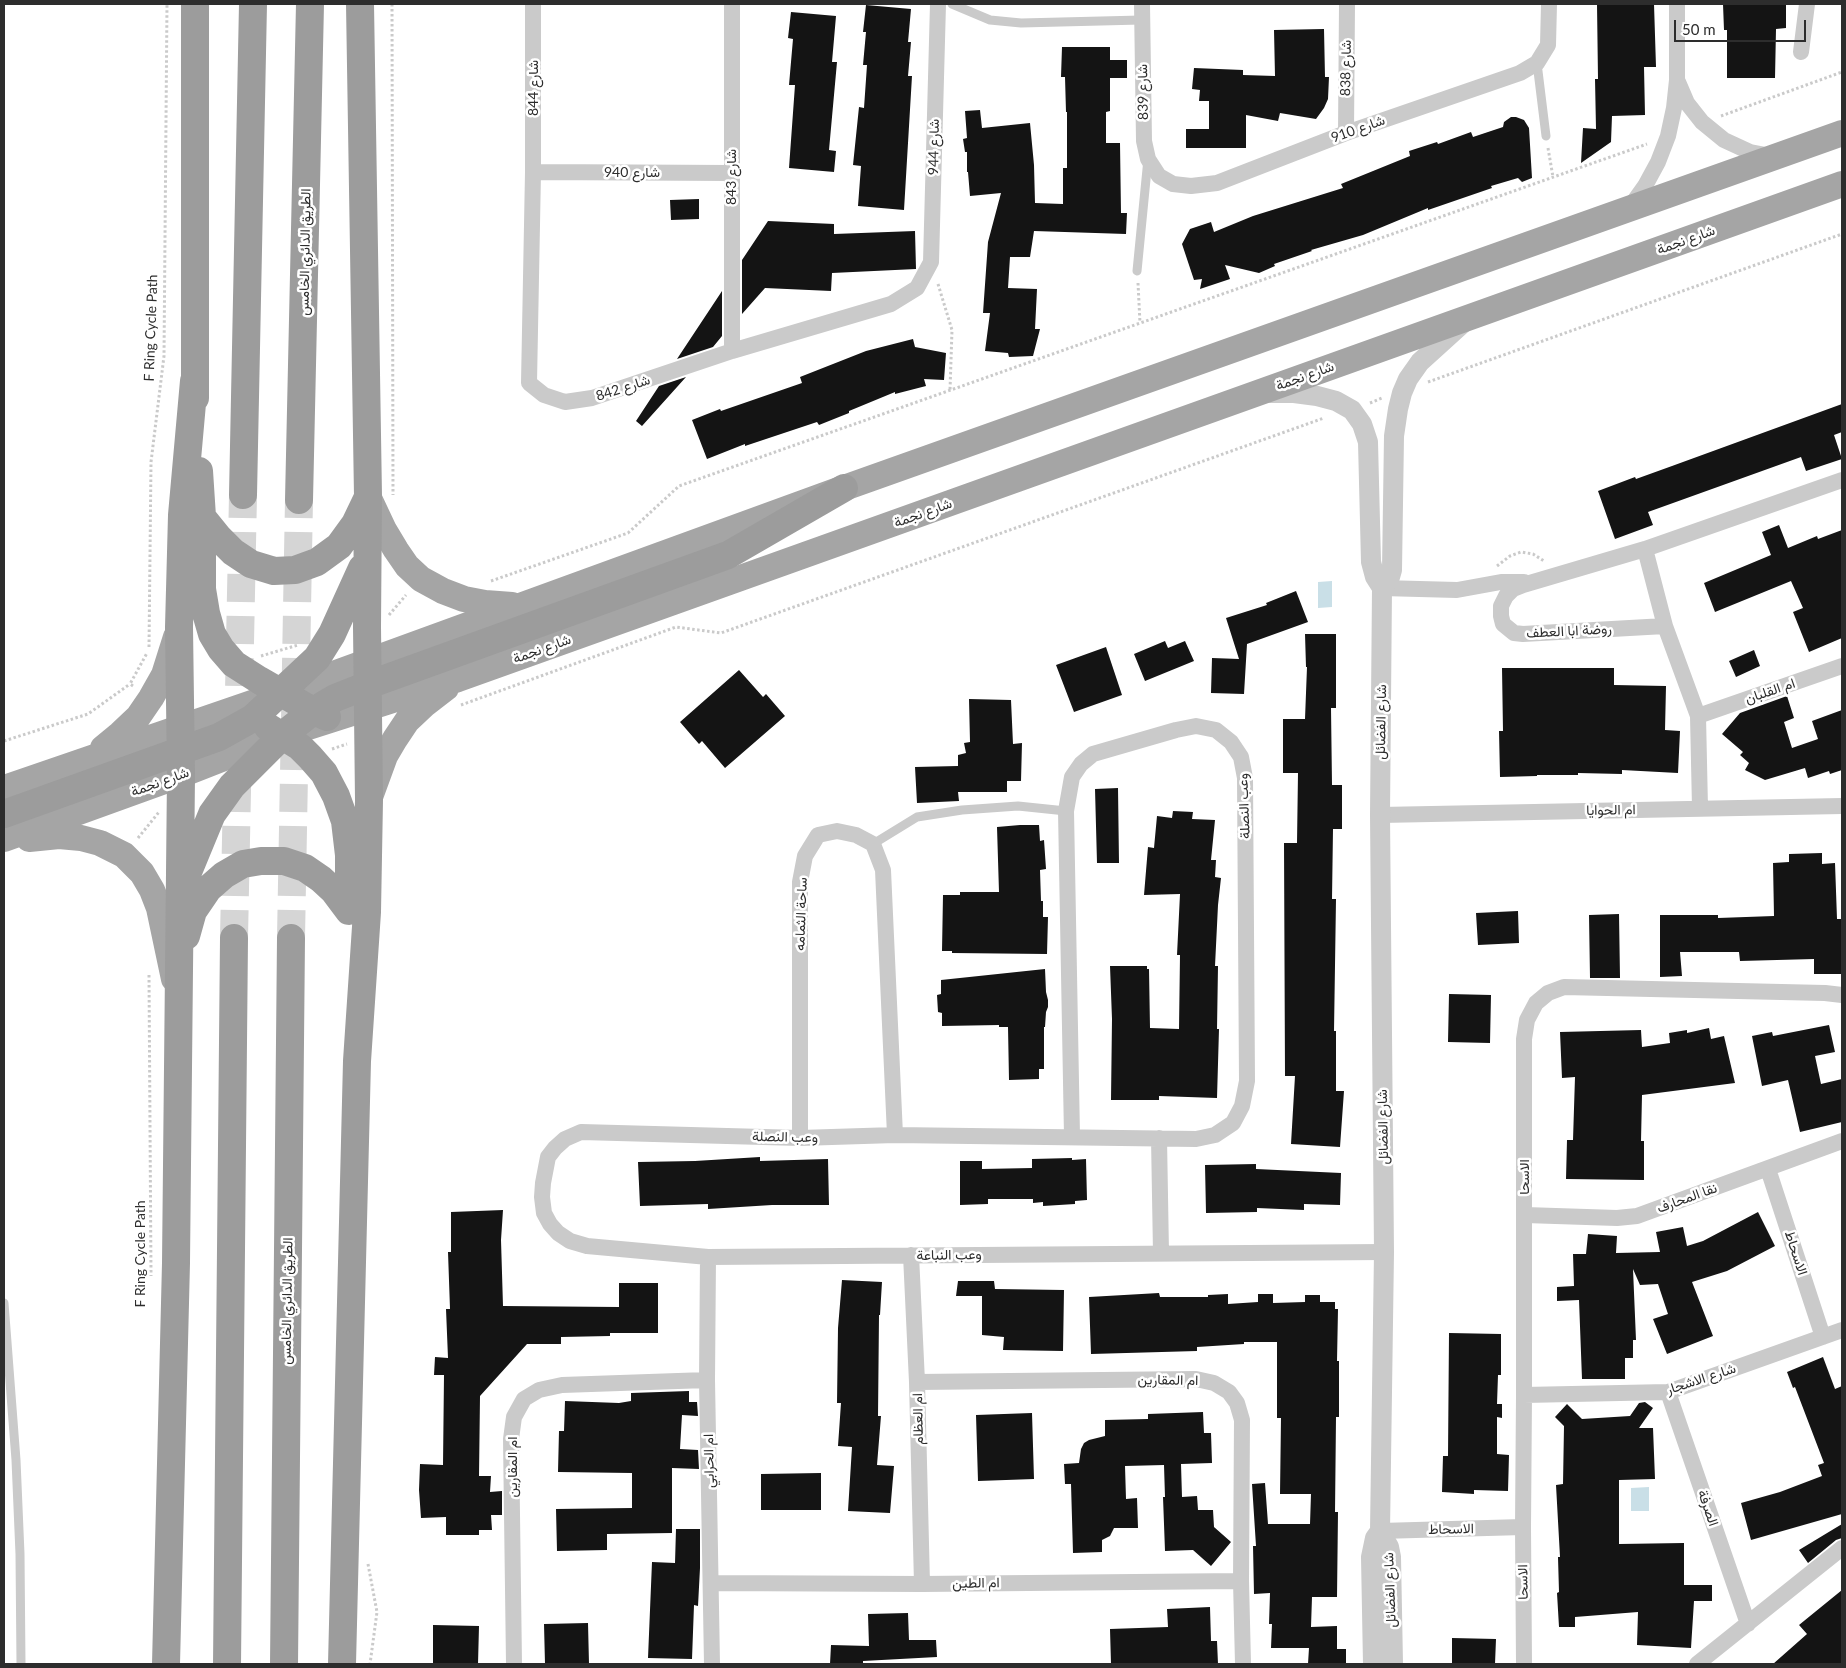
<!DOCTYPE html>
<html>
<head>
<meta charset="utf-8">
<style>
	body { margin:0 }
	#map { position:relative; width:1846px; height:1668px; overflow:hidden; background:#fff; font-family:Lato,sans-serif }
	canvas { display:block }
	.frame { position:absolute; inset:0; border:5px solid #2d2d2d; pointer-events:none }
	.scale { position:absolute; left:1674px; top:20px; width:132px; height:22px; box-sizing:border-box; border:2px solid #2d2d2d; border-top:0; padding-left:6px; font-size:15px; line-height:18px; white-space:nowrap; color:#2d2d2d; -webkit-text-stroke:4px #fff; paint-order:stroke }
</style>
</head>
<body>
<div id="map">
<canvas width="1846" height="1668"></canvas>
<div class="frame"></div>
<div class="scale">50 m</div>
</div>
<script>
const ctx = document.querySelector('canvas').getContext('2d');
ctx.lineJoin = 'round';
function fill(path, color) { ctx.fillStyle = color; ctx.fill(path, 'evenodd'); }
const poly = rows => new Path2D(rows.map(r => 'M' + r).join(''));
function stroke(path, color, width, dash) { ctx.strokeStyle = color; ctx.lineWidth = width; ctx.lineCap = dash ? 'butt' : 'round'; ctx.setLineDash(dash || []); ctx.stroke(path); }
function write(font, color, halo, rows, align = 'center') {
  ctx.font = font + ' Lato,Vazirmatn,sans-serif'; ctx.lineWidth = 5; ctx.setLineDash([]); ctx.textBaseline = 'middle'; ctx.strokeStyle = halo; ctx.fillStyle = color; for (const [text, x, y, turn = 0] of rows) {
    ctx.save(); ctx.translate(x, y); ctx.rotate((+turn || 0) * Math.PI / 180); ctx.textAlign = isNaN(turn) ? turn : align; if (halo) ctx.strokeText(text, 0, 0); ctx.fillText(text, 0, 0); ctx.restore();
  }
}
fill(poly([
	[1332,581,1332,607,1318,608,1318,582],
	[1649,1487,1649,1511,1631,1511,1631,1488]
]), '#c9dfe7');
fill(poly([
	[1597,4,1654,4,1656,67,1644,67,1645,115,1612,116,1611,142,1581,163,1583,128,1596,129,1595,79,1598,79],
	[1723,4,1786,4,1786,28,1776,29,1775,78,1727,78,1727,30,1724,30],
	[866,5,911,9,908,42,911,42,908,76,912,76,904,210,858,206,861,166,853,165,859,107,864,108,867,65,863,65,866,32,863,32],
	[791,12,836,16,832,62,837,62,829,150,836,151,834,172,789,168,795,85,789,85,793,39,788,38],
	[1324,29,1325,77,1329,77,1328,99,1324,108,1316,119,1280,113,1278,121,1246,115,1246,148,1186,148,1186,129,1209,129,1209,101,1199,101,1200,90,1192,89,1194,68,1243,70,1243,75,1275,76,1274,30],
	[1062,47,1110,47,1110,60,1127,60,1127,78,1110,78,1110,111,1106,112,1106,143,1120,143,1121,213,1127,213,1126,234,1034,231,1030,257,1010,257,1008,288,1037,289,1035,329,1040,329,1033,356,1009,357,1008,353,985,351,990,313,983,313,988,242,1001,193,970,196,968,172,967,172,967,152,965,152,963,139,967,138,965,111,980,110,982,128,1030,123,1034,165,1035,203,1063,204,1063,168,1067,168,1067,112,1066,112,1065,77,1061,77],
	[1511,117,1516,117,1524,120,1529,128,1532,178,1522,182,1518,178,1491,186,1492,188,1428,210,1428,208,1363,235,1311,250,1312,251,1274,264,1275,266,1259,273,1225,265,1230,279,1200,289,1202,279,1194,280,1182,244,1190,229,1211,222,1214,232,1253,216,1343,188,1341,184,1410,156,1409,151,1437,142,1438,144,1471,132,1473,137,1503,127,1504,122],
	[699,199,699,219,671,220,670,200],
	[768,221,834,224,834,234,915,231,916,269,832,273,831,291,765,288,742,314,742,260],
	[722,291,722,336,713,347,677,359],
	[913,339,915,347,946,353,944,380,924,379,926,386,895,394,895,392,849,411,849,413,819,425,817,422,745,446,745,444,707,459,692,420,720,409,721,411,802,383,800,377,866,351],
	[686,377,642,426,636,421,659,386],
	[1842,404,1842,432,1834,435,1842,459,1806,471,1801,457,1648,512,1653,525,1615,539,1598,491,1635,477,1636,479,1672,466],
	[1779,525,1788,548,1817,536,1818,539,1842,530,1842,638,1809,652,1793,612,1803,608,1791,581,1715,612,1704,583,1771,555,1762,532],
	[1296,591,1308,622,1247,644,1244,694,1211,693,1212,658,1239,659,1226,618,1267,605,1266,603],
	[1305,634,1336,634,1336,708,1331,708,1332,785,1342,785,1342,829,1333,829,1332,899,1336,899,1334,1031,1336,1031,1336,1091,1344,1091,1340,1147,1291,1144,1295,1076,1285,1076,1284,843,1297,843,1298,773,1283,773,1283,719,1305,719,1307,667,1306,667],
	[1165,641,1168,648,1185,641,1194,661,1145,681,1134,654],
	[1106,647,1122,695,1074,712,1056,665],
	[1754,650,1760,666,1736,677,1729,661],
	[1502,668,1614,668,1614,685,1666,686,1665,730,1680,731,1678,773,1622,770,1622,774,1578,773,1578,775,1537,775,1537,776,1500,777,1499,731,1503,731],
	[739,670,763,697,766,694,785,716,725,768,702,741,699,744,680,722],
	[1787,696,1794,718,1784,722,1792,748,1818,739,1812,721,1842,710,1842,770,1830,774,1829,771,1808,778,1805,768,1765,780,1745,770,1749,763,1740,755,1743,752,1722,734,1740,713],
	[969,699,1011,700,1013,744,1022,743,1021,781,1007,781,1007,792,958,792,959,801,917,803,915,767,958,766,958,755,966,753,964,743,970,742],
	[1118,788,1119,863,1097,863,1095,789],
	[1173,811,1193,812,1192,819,1215,820,1211,860,1216,860,1215,877,1221,878,1218,905,1215,966,1218,966,1217,1029,1219,1029,1217,1098,1159,1096,1159,1100,1111,1100,1112,1019,1110,966,1147,966,1147,969,1149,969,1150,1028,1179,1029,1180,955,1177,955,1180,894,1144,895,1148,847,1154,848,1157,816,1172,818],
	[1020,825,1039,825,1040,841,1044,840,1046,869,1040,870,1041,901,1043,901,1043,917,1048,917,1047,954,952,953,952,951,942,951,943,895,960,895,960,892,999,892,997,827],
	[1822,853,1822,864,1835,863,1837,919,1842,919,1842,974,1814,974,1814,959,1740,961,1739,952,1680,952,1682,976,1660,977,1660,915,1718,915,1718,918,1774,916,1773,863,1789,862,1789,854],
	[1518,911,1519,943,1478,945,1476,913],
	[1619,914,1620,978,1590,978,1589,915],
	[1045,969,1046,992,1048,1000,1048,1007,1046,1012,1045,1027,1044,1027,1044,1069,1039,1069,1039,1079,1009,1080,1008,1027,999,1027,999,1025,942,1026,942,1013,938,1012,937,995,941,994,941,980],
	[1449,994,1491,995,1490,1043,1448,1042],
	[1829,1025,1835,1052,1815,1056,1821,1084,1842,1079,1842,1122,1800,1132,1788,1080,1762,1086,1752,1036,1772,1032,1773,1036],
	[1709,1028,1711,1039,1724,1036,1735,1083,1642,1095,1641,1141,1644,1141,1644,1180,1566,1179,1567,1140,1573,1140,1575,1077,1562,1078,1560,1032,1641,1030,1642,1047,1670,1043,1669,1033,1687,1030,1687,1033],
	[760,1157,760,1161,828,1159,829,1205,772,1205,708,1209,708,1204,640,1206,638,1162,695,1161],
	[1072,1158,1072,1160,1086,1159,1087,1200,1075,1201,1075,1204,1043,1206,1043,1202,1033,1203,1033,1199,988,1199,988,1204,960,1205,960,1161,982,1161,982,1169,1032,1168,1032,1159],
	[1256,1164,1256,1169,1341,1173,1340,1205,1304,1204,1304,1210,1257,1208,1257,1212,1206,1213,1205,1165],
	[503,1210,501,1240,503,1306,619,1307,619,1283,658,1283,658,1333,610,1333,610,1336,561,1337,561,1344,527,1344,480,1396,479,1476,491,1476,490,1492,502,1491,502,1515,491,1515,492,1530,479,1530,479,1535,446,1535,446,1517,421,1518,419,1490,420,1464,443,1465,444,1375,434,1375,435,1357,448,1358,446,1309,450,1309,448,1252,451,1252,451,1212],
	[1758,1212,1775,1246,1727,1271,1692,1282,1713,1336,1667,1354,1653,1319,1668,1314,1658,1284,1640,1285,1633,1269,1636,1340,1633,1340,1633,1358,1625,1358,1625,1379,1582,1379,1579,1300,1557,1301,1557,1287,1574,1286,1573,1254,1586,1254,1588,1234,1617,1236,1616,1253,1660,1252,1656,1232,1683,1227,1687,1246,1703,1241],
	[842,1280,882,1282,880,1315,879,1315,878,1416,881,1416,877,1465,894,1466,890,1513,848,1511,852,1447,838,1446,841,1403,837,1403,838,1328],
	[958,1281,994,1281,995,1289,1064,1290,1063,1351,1003,1350,1004,1337,982,1335,982,1296,956,1296],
	[1159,1293,1160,1297,1208,1297,1208,1295,1228,1294,1228,1304,1258,1302,1258,1294,1273,1294,1273,1303,1305,1302,1305,1295,1320,1295,1320,1302,1335,1302,1335,1309,1338,1309,1337,1361,1339,1361,1339,1417,1336,1417,1335,1512,1338,1512,1337,1597,1312,1597,1311,1627,1337,1626,1337,1649,1346,1649,1346,1664,1308,1664,1309,1648,1271,1648,1272,1624,1269,1624,1270,1593,1254,1594,1253,1546,1256,1546,1252,1484,1265,1483,1268,1524,1310,1524,1311,1494,1280,1494,1281,1418,1277,1418,1277,1342,1244,1342,1244,1344,1197,1347,1197,1351,1091,1354,1089,1297],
	[1449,1333,1501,1334,1501,1375,1498,1375,1497,1404,1502,1404,1502,1418,1497,1417,1497,1454,1509,1455,1508,1491,1474,1490,1474,1494,1442,1492,1443,1456,1448,1456],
	[1823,1357,1835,1389,1842,1386,1842,1514,1751,1540,1741,1503,1780,1492,1822,1476,1818,1465,1824,1463,1795,1387,1793,1388,1787,1372],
	[689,1391,689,1402,697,1402,698,1416,682,1415,680,1449,698,1450,699,1469,672,1468,672,1533,607,1534,607,1550,557,1551,556,1509,632,1508,632,1473,558,1472,559,1431,564,1431,565,1401,619,1403,631,1401,631,1393],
	[1645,1402,1653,1408,1639,1428,1653,1428,1655,1479,1619,1480,1619,1544,1684,1543,1684,1585,1712,1585,1712,1601,1694,1601,1691,1648,1637,1645,1638,1612,1575,1617,1575,1627,1559,1627,1557,1593,1559,1592,1558,1557,1560,1557,1556,1485,1563,1484,1564,1426,1555,1417,1567,1404,1582,1419,1630,1416,1639,1403],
	[1203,1412,1204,1433,1211,1433,1212,1463,1181,1464,1182,1497,1197,1496,1198,1510,1213,1510,1214,1527,1231,1542,1211,1566,1193,1550,1165,1551,1163,1497,1165,1497,1164,1465,1125,1466,1126,1499,1137,1498,1138,1528,1114,1528,1110,1536,1102,1540,1102,1552,1073,1553,1071,1484,1065,1484,1064,1464,1079,1463,1081,1449,1084,1443,1089,1440,1105,1436,1105,1420,1148,1419,1148,1414],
	[1032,1413,1034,1479,978,1481,976,1415],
	[821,1473,821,1510,761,1510,761,1474],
	[1842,1524,1842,1538,1836,1540,1808,1563,1799,1550],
	[676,1529,700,1529,700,1568,698,1606,694,1605,692,1659,648,1658,652,1562,675,1563],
	[1842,1590,1842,1664,1773,1664,1807,1634,1799,1625],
	[1210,1607,1211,1641,1217,1641,1218,1664,1111,1664,1110,1629,1168,1627,1167,1609],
	[908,1613,909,1640,936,1640,937,1657,863,1661,863,1664,830,1664,831,1645,869,1646,868,1614],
	[588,1623,589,1664,545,1664,544,1624],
	[433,1625,479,1626,478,1664,433,1664],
	[1452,1638,1496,1639,1495,1664,1452,1664]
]), '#141414');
stroke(poly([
	[234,938,243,495],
	[291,938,299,500]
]), '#d5d5d5', 28, [28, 14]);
stroke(poly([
	[392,4,393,495],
	[1721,116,1842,72],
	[1548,148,1553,177],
	[1138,283,1140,323],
	[938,284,952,330,950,390],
	[1428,382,1842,234],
	[1370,403,1382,398],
	[1497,566,1510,556,1521,552,1533,554,1544,561],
	[491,581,628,533,679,486,1647,144],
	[389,615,406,595],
	[149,647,151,462,164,356,167,4],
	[261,656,298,645],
	[133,686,130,684,147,653],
	[461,705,676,627,721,633,1324,418],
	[4,741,88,714,130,684],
	[332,749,347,744],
	[138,838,159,812],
	[149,975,151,1276],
	[368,1564,377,1612,370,1664]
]), '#cacaca', 3, [2.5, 2.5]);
stroke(poly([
	[952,4,990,20,1021,23,1141,20],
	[1537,63,1546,136],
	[1137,271,1148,159],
	[873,844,917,817,962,810,1018,806,1066,811],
	[4,1303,16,1460,20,1554,21,1664]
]), '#cacaca', 9);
stroke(poly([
	[533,4,533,172,529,383,544,395,565,402,592,398,732,351,891,304,917,288,931,262,938,4],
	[732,4,732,351],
	[1142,4,1144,141,1148,159,1159,176,1173,184,1191,186,1217,183,1346,133,1520,73,1537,63,1548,45,1549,4],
	[1801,52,1807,4],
	[1678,82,1687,103,1702,122,1724,140,1750,152,1771,156],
	[1346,133,1347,4],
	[533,172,731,173],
	[1630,207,1645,186,1658,162,1668,136,1674,108,1677,80,1677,4],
	[1645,549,1665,626,1698,716,1700,808],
	[1382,588,1457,590,1501,582,1524,582],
	[1665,626,1523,634,1514,633,1503,624,1501,616,1501,606,1506,596,1513,589,1523,585,1645,549,1842,480],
	[1698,716,1842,666],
	[1380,815,1842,806],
	[1072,1136,1066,811,1072,777,1081,764,1093,754,1176,730,1196,726,1216,730,1231,742,1241,757,1245,778,1247,1081,1242,1106,1233,1123,1215,1135,1196,1139,895,1135,800,1138,581,1132,565,1139,555,1148,548,1157,543,1183,542,1197,544,1213,550,1224,558,1233,570,1241,587,1246,708,1257,1384,1252],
	[800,1138,800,882,805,856,818,835,837,831,856,835,873,844,883,870,895,1135],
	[1159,1138,1161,1253],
	[1768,1169,1823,1337],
	[1525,1215,1617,1218,1637,1216,1842,1141],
	[911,1255,917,1382,922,1584],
	[708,1257,707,1380,712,1664],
	[917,1382,1196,1379,1214,1383,1229,1392,1237,1403,1242,1420,1241,1581,1243,1664],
	[1668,1392,1748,1624],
	[1524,1395,1668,1392,1842,1330],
	[1380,1531,1523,1527],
	[711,1583,922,1584,1241,1581],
	[514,1664,511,1439,514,1417,524,1399,539,1390,562,1385,707,1380],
	[1524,1664,1523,1527,1524,1395,1524,1039,1527,1020,1536,1003,1548,993,1564,987,1825,993,1842,995],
	[1697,1664,1842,1548]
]), '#cacaca', 16);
stroke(poly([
	[1270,393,1294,393,1317,396,1336,401,1352,410,1362,424,1368,442,1371,562,1375,577,1382,588],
	[1373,1664,1371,1557,1375,1538,1380,1531],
	[1393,1664,1391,1557,1389,1547,1380,1531,1384,1252,1380,815,1382,588,1390,577,1392,570,1394,436,1398,409,1402,393,1408,379,1420,362,1463,323]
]), '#cacaca', 20);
stroke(poly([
	[368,496,384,530,396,550,407,566,421,579,443,591,464,599,485,603,512,605],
	[103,748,120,734,138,717,151,698,164,675,176,637],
	[4,788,281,693,844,488,1842,133],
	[370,797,385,756,395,739,407,721,424,705,446,688],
	[4,839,181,775,283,735,458,679,1842,184],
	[29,839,59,836,81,838,100,843,124,855,142,873,152,890,159,908,174,979]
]), '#a5a5a5', 26);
stroke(poly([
	[195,4,195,398],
	[199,471,202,517,202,589,206,613,212,634,221,649,234,664,259,680,313,711,327,717],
	[243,495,253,4],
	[299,500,310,4],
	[202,517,219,538,233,552,251,564,274,571,295,570,317,562,339,546,355,524,367,499],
	[268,727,300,747,310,757,324,773,336,796,345,821,349,855,349,889],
	[4,814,219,737,253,718,317,658,332,634,362,568],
	[186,877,212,814,232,786,283,735,313,711,335,698,368,685,728,555,844,488],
	[186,936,193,911,208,889,224,875,243,864,261,861,284,861,305,868,321,879,334,891,349,911],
	[166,1664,176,1263,181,775,179,627,182,515,194,381],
	[227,1664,234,938],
	[284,1664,291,938],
	[342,1664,357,1061,367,912,369,800,367,627,368,496,360,4]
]), '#9c9c9c', 28);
write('14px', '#2d2d2d', '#fff', [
	["شارع 838",1346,68,-89],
	["شارع 844",533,88,-90],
	["شارع 839",1143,92,-91],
	["شارع 910",1358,129,-20],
	["شارع 944",934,147,-89],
	["شارع 940",632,172],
	["شارع 843",731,177,-90],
	["شارع نجمة",1686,240,-20],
	["الطريق الدائري الخامس",305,252,-89],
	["F Ring Cycle Path",151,328,-88],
	["شارع نجمة",1305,376,-20],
	["شارع 842",623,388,-18],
	["شارع نجمة",923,513,-20],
	["روضة ابا العطف",1569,631,-3],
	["شارع نجمة",542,649,-20],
	["ام القلبان",1770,691,-19],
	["شارع الفضائل",1381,722,-89],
	["شارع نجمة",160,782,-20],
	["وعب النصلة",1244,806,-92],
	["ام الحوايا",1611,810,-1],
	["ساحة الثمامه",801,914,-88],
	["شارع الفضائل",1383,1127,-91],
	["وعب النصلة",785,1137,1],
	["الاسحا",1524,1177,-90],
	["نقا المحارف",1687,1198,-20],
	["الاسحاط",1796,1253,72],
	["F Ring Cycle Path",140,1254,-90],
	["وعب النباعة",949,1255,-1],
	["الطريق الدائري الخامس",287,1301,-89],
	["شارع الاشجار",1701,1379,-18],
	["ام المقارين",1168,1380,1],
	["ام العظام",918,1419,-91],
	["ام الحرابي",709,1461,-91],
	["ام المقارين",512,1467,-90],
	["الصرفة",1708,1508,71],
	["الاسحاط",1451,1529,-1],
	["الاسحا",1523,1582,-91],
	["ام الطين",976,1583,-1],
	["شارع الفضائل",1390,1590,-92]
]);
</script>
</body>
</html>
